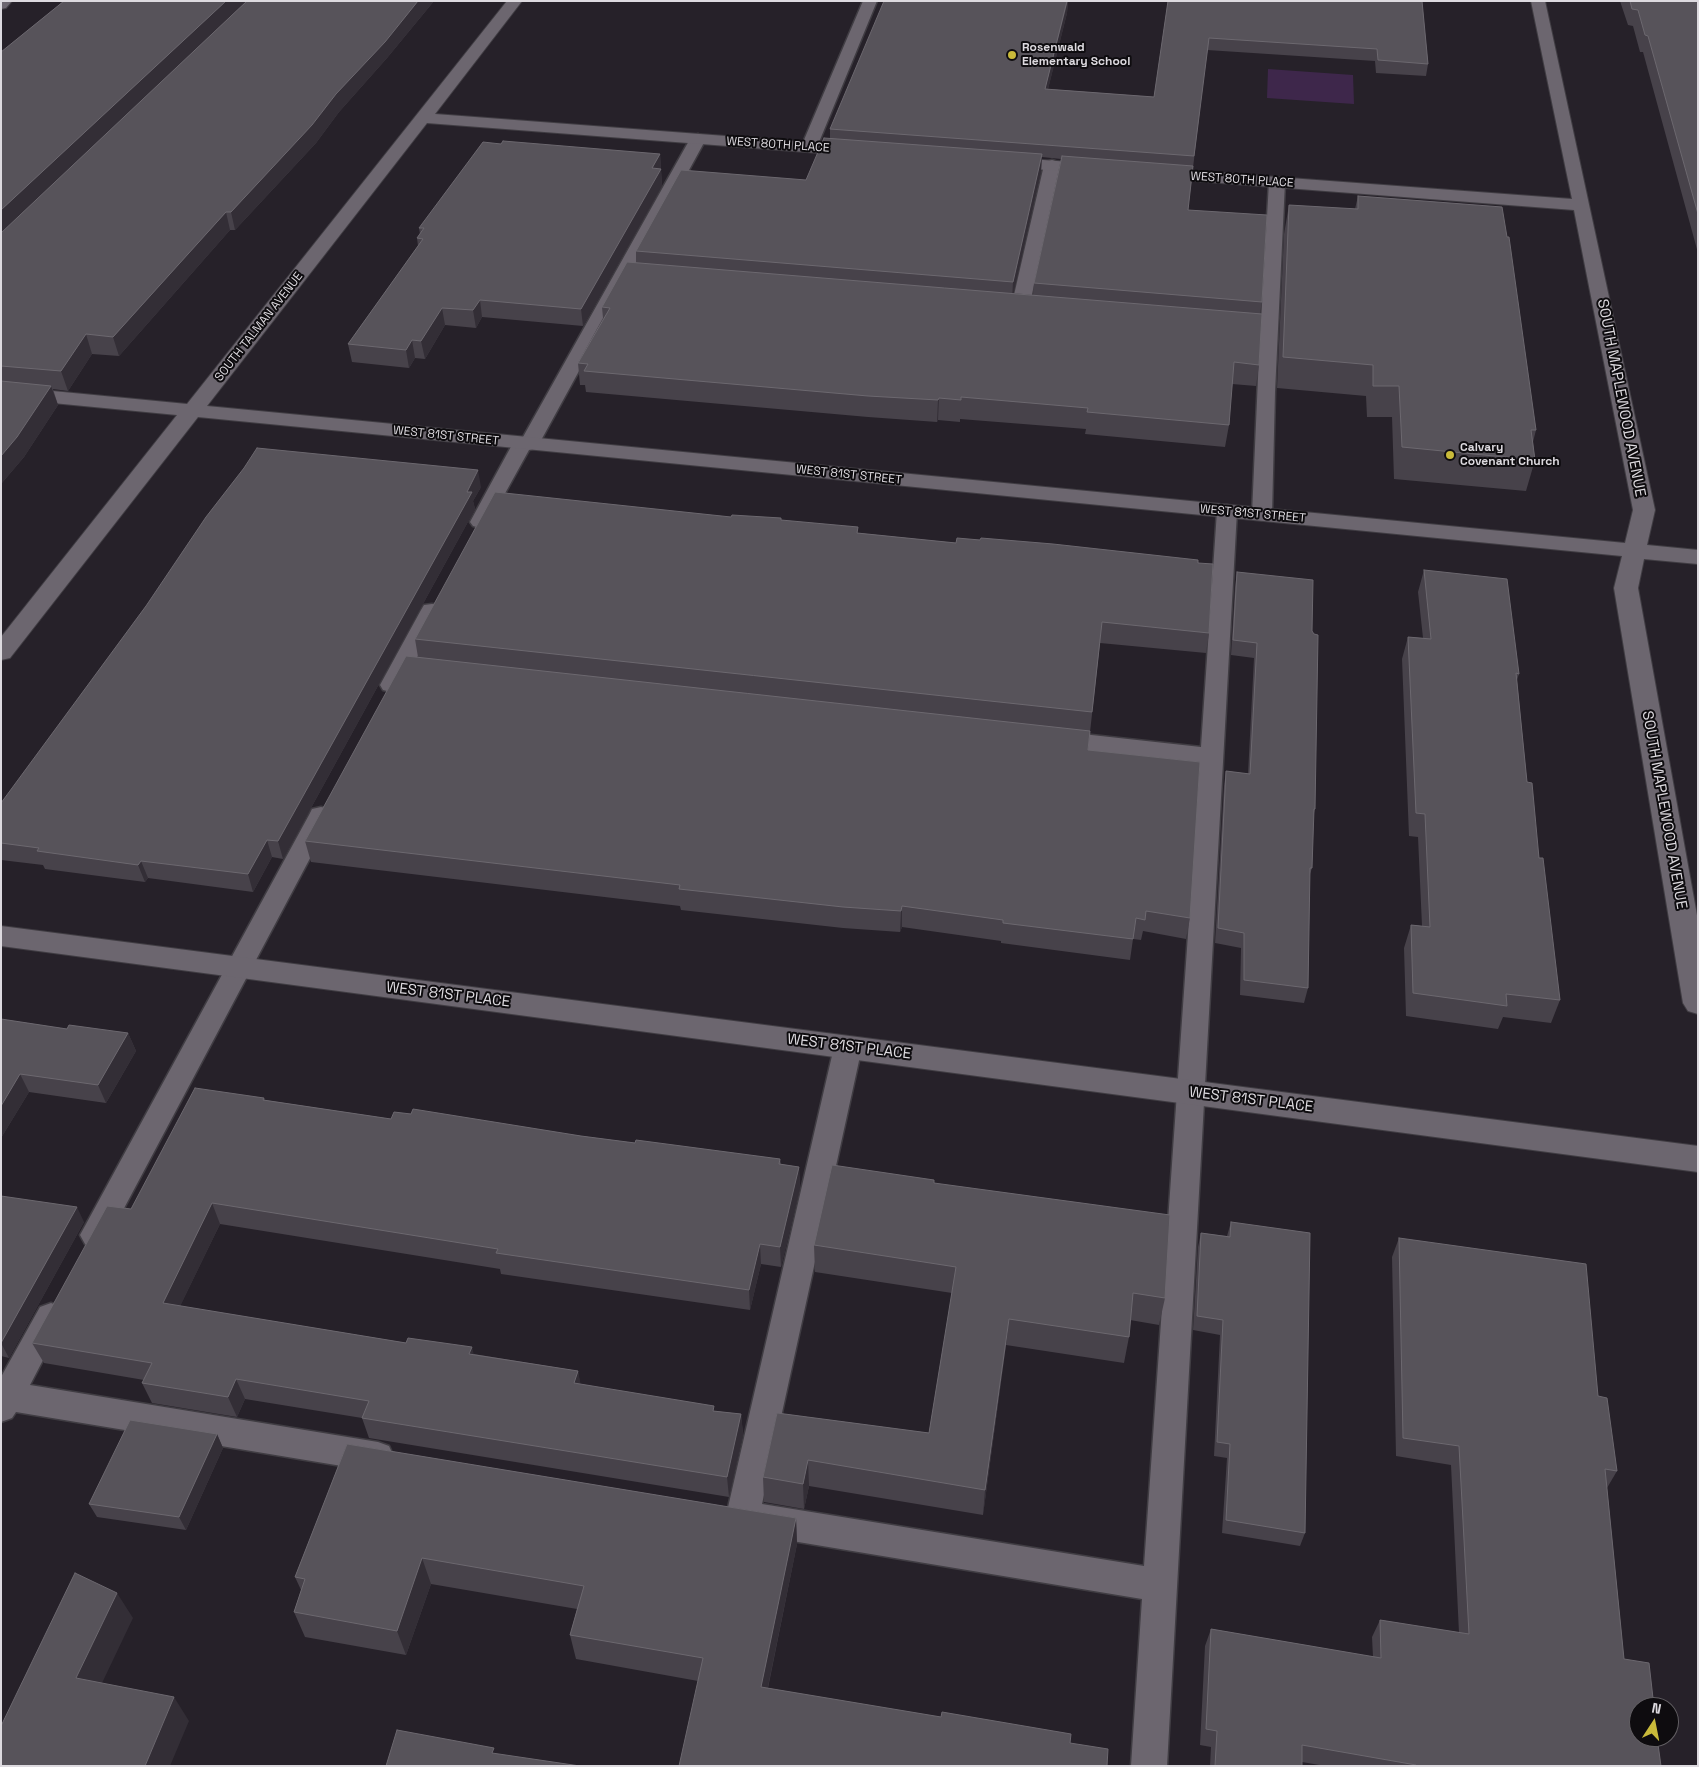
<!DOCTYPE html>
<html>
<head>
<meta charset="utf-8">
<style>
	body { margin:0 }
	#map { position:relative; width:1699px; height:1767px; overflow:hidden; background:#262129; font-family:"Space Grotesk",sans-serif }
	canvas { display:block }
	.frame { position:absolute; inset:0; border:2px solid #dddadf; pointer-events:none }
	.north { position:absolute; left:1629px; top:1697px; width:50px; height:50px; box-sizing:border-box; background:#0e0c0f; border:1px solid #615e62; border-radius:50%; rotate:11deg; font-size:14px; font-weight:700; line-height:20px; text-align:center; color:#dddadf }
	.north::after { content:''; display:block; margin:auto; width:18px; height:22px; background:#c9ba3a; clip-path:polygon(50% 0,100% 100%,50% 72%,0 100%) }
</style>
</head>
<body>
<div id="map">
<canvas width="1699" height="1767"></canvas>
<div class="frame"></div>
<div class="north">N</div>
</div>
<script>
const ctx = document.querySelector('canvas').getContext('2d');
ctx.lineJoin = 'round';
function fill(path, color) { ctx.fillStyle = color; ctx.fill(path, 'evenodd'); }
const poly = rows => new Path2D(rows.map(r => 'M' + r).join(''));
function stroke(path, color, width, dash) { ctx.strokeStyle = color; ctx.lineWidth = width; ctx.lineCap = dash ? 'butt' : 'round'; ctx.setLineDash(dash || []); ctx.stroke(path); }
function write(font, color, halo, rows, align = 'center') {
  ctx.font = font + ' "Space Grotesk",sans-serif'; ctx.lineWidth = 4; ctx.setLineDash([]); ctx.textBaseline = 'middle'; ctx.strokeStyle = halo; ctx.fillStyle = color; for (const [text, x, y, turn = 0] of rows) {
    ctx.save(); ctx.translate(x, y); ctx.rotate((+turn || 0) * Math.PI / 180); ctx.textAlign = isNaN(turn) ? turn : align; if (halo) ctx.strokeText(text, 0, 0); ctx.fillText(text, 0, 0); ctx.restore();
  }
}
fill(poly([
	[1268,69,1353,75,1354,104,1267,98]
]), '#3e274b');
const lane = poly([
	[863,1,877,1,817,147,814,150,804,150,801,147,863,1],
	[698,134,703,136,706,139,539,444,536,448,529,450,487,526,480,528,473,526,470,522,513,443,516,439,523,437,690,139,693,136,698,134],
	[1052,160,1058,162,1060,165,1029,308,1026,312,1020,313,1014,312,1011,308,1044,165,1046,162,1052,160],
	[1277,177,1283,179,1285,182,1275,392,1272,514,1269,518,1262,520,1255,518,1252,514,1260,333,1228,330,1222,329,1219,325,1222,321,1228,320,1261,322,1269,182,1271,179,1277,177],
	[1227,505,1234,507,1237,511,1167,1766,1131,1766,1142,1599,762,1536,749,1529,743,1532,731,1527,726,1516,834,1047,838,1040,848,1037,858,1040,862,1047,762,1504,1144,1566,1200,762,1055,747,1047,744,1043,739,1047,734,1055,731,1201,747,1217,511,1220,507,1227,505],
	[432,604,440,605,443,610,402,685,399,690,391,692,383,690,380,685,421,610,424,605,432,604],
	[321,807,330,809,333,815,105,1244,95,1247,85,1244,80,1235,85,1226,309,815,312,809,321,807],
	[51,1303,62,1307,66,1316,30,1385,378,1442,389,1446,394,1457,389,1468,378,1472,16,1412,12,1418,1,1422,1,1377,40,1307,51,1303]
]);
const street = poly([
	[1,1,12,1,6,8,1,9,1,1],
	[507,1,522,1,435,114,858,146,864,147,866,151,864,155,858,156,427,123,207,406,1625,543,1633,510,1574,210,1155,178,1149,177,1146,173,1149,169,1155,168,1572,199,1531,1,1545,1,1655,510,1647,545,1698,550,1698,564,1644,559,1638,588,1698,921,1698,1014,1688,1011,1683,1003,1614,588,1622,556,198,417,10,658,1,660,1,637,177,415,1,398,1,386,187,404,507,1],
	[1003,157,1097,164,1103,165,1106,169,1103,173,1097,174,997,166,994,162,997,158,1003,157],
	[1,926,1698,1146,1698,1172,1,946,1,926]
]);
stroke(lane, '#403d43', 3);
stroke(street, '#403d43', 2);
fill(lane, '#6c666f');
fill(street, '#6c666f');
fill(poly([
	[64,1,434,1,387,58,339,112,316,143,235,230,230,230,119,356,92,354,68,391,53,389,58,405,24,457,1,484,1,52],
	[1068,1,1067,13,1048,89,1154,97,1168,1,1422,1,1428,64,1426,76,1376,73,1375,61,1207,50,1188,210,1262,302,1260,313,1259,365,1256,386,1232,384,1229,425,1225,447,1085,434,1086,429,960,419,960,422,938,420,937,422,868,417,586,392,585,385,580,385,578,363,603,318,602,307,636,263,636,251,806,180,830,138,830,129],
	[1042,157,1061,159,1034,283,1033,295,1013,293,1041,171],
	[1620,1,1698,1,1698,253,1643,52,1640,52,1633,26,1628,25],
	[660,154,662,186,583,326,482,317,476,328,445,325,425,359,415,358,409,368,352,362,348,344,418,246,417,238,420,234,419,228],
	[1358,196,1536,430,1533,442,1535,460,1526,491,1394,479,1392,417,1367,417,1366,396,1277,388,1284,234,1289,205,1355,209],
	[481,487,473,501,475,509,283,859,272,857,253,892,148,878,145,882,45,869,43,865,1,860,1,803],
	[731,517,781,518,781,520,858,533,956,543,1198,563,1209,633,1206,653,1100,643,1088,750,1190,918,1186,939,1143,931,1141,940,1133,939,1130,960,1001,943,1001,941,902,927,900,932,843,928,681,910,680,906,311,862,305,841,418,657,415,639],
	[1424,570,1519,674,1517,680,1527,782,1539,858,1560,1000,1551,1023,1503,1017,1498,1029,1406,1016,1404,948,1411,925,1422,926,1418,837,1409,836,1402,659,1408,637,1423,638,1418,592],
	[1237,572,1312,631,1315,809,1313,817,1312,868,1309,877,1308,988,1304,1003,1240,995,1241,948,1215,943,1224,786,1226,771,1248,774,1254,658,1231,655,1235,587],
	[1,1019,67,1029,128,1033,136,1051,106,1103,29,1092,1,1138],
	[264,1098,265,1100,391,1119,411,1114,635,1143,780,1159,781,1164,799,1167,800,1188,781,1267,761,1264,750,1310,501,1274,500,1269,220,1224,180,1306,474,1354,578,1371,580,1384,715,1411,741,1414,743,1434,729,1497,369,1438,362,1418,245,1399,237,1417,152,1403,142,1383,144,1380,44,1363,32,1343,131,1209],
	[934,1183,1165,1298,1159,1325,1130,1320,1129,1337,1124,1363,1006,1345,983,1515,809,1486,804,1509,764,1502,763,1477,777,1413,929,1433,952,1293,815,1272,814,1245],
	[1,1196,84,1222,9,1358,1,1356],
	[1231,1222,1305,1533,1300,1546,1222,1533,1227,1458,1214,1456,1220,1335,1193,1330,1198,1247,1201,1233,1227,1236],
	[1399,1238,1598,1396,1617,1471,1607,1488,1624,1659,1661,1766,1325,1766,1302,1762,1302,1766,1210,1766,1211,1747,1200,1745,1205,1646,1211,1629,1373,1657,1372,1637,1380,1620,1459,1633,1451,1465,1396,1456,1392,1257],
	[217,1434,223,1448,186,1530,97,1517,89,1504],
	[347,1444,796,1518,797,1544,768,1688,1070,1743,1107,1766,698,1681,576,1659,570,1635,577,1609,431,1584,406,1655,305,1637,294,1612,301,1590,295,1577]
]), '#47424a');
fill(poly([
	[226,1,247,1,1,234,1,210],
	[418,1,434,1,387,58,339,112,316,143,235,230,231,212],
	[1068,1,1067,13,1045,101,1045,89],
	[660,154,662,186,583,326,581,309],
	[1042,154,1041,171,1012,300,1013,282],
	[226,212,230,230,119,356,113,337],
	[480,300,482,317,476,328,473,310],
	[442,308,445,325,425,359,421,341],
	[86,334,92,354,68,391,61,371],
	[412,340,415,358,409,368,406,350],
	[51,386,58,405,24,457,1,484,1,456],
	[939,398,938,420,937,422,938,400],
	[478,470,481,487,473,501,475,509,283,859,278,841],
	[267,840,272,857,253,892,248,874],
	[141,861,148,878,145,882,138,865],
	[902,906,902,927,900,932,901,911],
	[128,1033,136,1051,106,1103,98,1085],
	[20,1074,29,1092,1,1138,1,1106],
	[799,1167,800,1188,781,1267,780,1247],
	[212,1203,220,1224,172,1323,163,1303],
	[77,1207,84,1222,9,1358,1,1343],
	[760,1244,761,1264,750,1310,749,1290],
	[1009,1319,1006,1345,983,1515,985,1490],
	[472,1347,477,1367,469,1354],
	[578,1371,582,1391,574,1383],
	[236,1379,245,1399,237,1417,228,1397],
	[741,1414,743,1434,729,1497,727,1477],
	[217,1434,223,1448,186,1530,179,1517],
	[808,1460,809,1486,804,1509,803,1484],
	[796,1518,797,1544,763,1711,761,1687],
	[422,1558,431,1584,406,1655,397,1631],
	[117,1593,133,1618,93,1702,76,1678],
	[174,1697,189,1721,170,1766,145,1766]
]), '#332e36');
const building = poly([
	[64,1,226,1,1,210,1,52,64,1],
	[247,1,418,1,385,42,336,94,312,125,231,212,226,212,113,337,86,334,61,371,1,366,1,233,247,1],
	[884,1,1067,1,1045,89,1154,97,1168,1,1422,1,1428,64,1378,60,1377,49,1209,38,1194,156,830,129,884,1],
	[1630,1,1698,1,1698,214,1648,36,1645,35,1638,10,1632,9,1630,1],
	[824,138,1042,154,1013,282,636,251,681,170,806,180,824,138],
	[503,141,660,154,652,168,661,169,581,309,480,300,473,310,442,308,421,341,412,340,406,350,348,344,423,239,417,238,424,228,419,228,483,142,501,144,503,141],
	[1062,156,1193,166,1188,210,1267,215,1262,302,1034,283,1062,156],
	[1358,196,1502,207,1507,237,1509,237,1536,430,1531,430,1535,460,1402,447,1399,386,1373,386,1373,365,1283,357,1289,205,1358,209,1358,196],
	[627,262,1262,314,1259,365,1234,362,1229,425,1087,412,1088,408,961,397,961,400,939,398,938,400,868,396,584,371,588,364,578,363,610,308,602,307,627,262],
	[1,381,51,386,17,437,1,456,1,381],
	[257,448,478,470,467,492,472,492,278,841,267,840,248,874,141,861,138,865,37,851,39,848,1,843,1,803,146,606,206,517,244,468,257,448],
	[495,492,731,517,732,515,781,518,781,520,858,527,857,533,956,543,957,538,980,540,981,538,1053,544,1198,560,1198,563,1213,564,1209,633,1102,622,1092,712,415,639,495,492],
	[1424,570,1507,579,1519,674,1516,673,1527,782,1532,783,1539,858,1543,858,1560,1000,1506,994,1507,1006,1413,993,1411,925,1430,927,1425,814,1416,813,1408,637,1431,639,1424,570],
	[1237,572,1313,580,1312,631,1314,634,1318,635,1315,809,1314,809,1312,868,1310,868,1308,988,1244,980,1244,933,1218,928,1226,771,1250,774,1257,643,1233,640,1237,572],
	[406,656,1090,731,1088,750,1200,762,1190,918,1146,911,1145,920,1136,918,1133,939,1003,923,1003,920,902,906,901,911,843,907,679,889,680,885,305,841,406,656],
	[1,1019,67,1029,69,1025,128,1033,98,1085,20,1074,1,1106,1,1019],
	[195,1088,264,1098,263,1100,391,1119,394,1112,411,1114,413,1109,581,1136,635,1143,636,1140,780,1159,779,1164,799,1167,780,1247,760,1244,749,1290,496,1253,498,1249,212,1203,163,1303,406,1343,408,1338,472,1347,469,1354,578,1371,574,1383,714,1406,713,1411,741,1414,727,1477,362,1418,369,1401,236,1379,228,1397,142,1383,152,1363,32,1343,107,1206,131,1209,195,1088],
	[832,1165,934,1180,934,1183,1170,1215,1165,1298,1133,1293,1129,1337,1009,1319,985,1490,808,1460,803,1484,763,1477,777,1413,929,1433,956,1267,814,1245,832,1165],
	[1,1196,77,1207,1,1343,1,1196],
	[1231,1222,1310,1233,1305,1533,1226,1520,1230,1444,1217,1442,1223,1320,1197,1316,1201,1233,1230,1237,1231,1222],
	[1399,1238,1586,1264,1598,1396,1607,1398,1617,1471,1605,1469,1624,1659,1649,1663,1654,1707,1639,1707,1639,1737,1657,1737,1661,1766,1416,1766,1416,1765,1302,1745,1302,1766,1215,1766,1217,1731,1206,1729,1211,1629,1381,1658,1380,1620,1469,1634,1459,1446,1403,1438,1399,1238],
	[130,1420,217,1434,179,1517,89,1504,130,1420],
	[347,1444,796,1518,761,1687,941,1717,942,1712,1071,1734,1070,1743,1108,1749,1107,1766,679,1766,703,1658,570,1635,584,1586,422,1558,397,1631,294,1612,305,1579,295,1577,347,1444],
	[75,1573,117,1593,76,1678,174,1697,145,1766,1,1766,1,1726,75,1573],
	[397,1730,494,1748,492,1753,580,1766,386,1766,397,1730]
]);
fill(building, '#57535a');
stroke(building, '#6c686f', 1);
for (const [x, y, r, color] of [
	[1012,55,5,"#c9ba3a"],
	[1450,455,5,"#c9ba3a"]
]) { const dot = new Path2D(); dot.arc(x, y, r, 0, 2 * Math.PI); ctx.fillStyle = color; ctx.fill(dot); stroke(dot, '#0e0c0f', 2); }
write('bold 12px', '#dddadf', '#0e0c0f', [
	["Rosenwald",1022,48],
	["Elementary School",1022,62],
	["Calvary",1460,448],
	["Covenant Church",1460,462]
], 'left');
write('12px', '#dddadf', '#0e0c0f', [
	["WEST 80TH PLACE",778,145,4],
	["WEST 80TH PLACE",1242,180,4],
	["SOUTH TALMAN AVENUE",259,327,-52],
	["WEST 81ST STREET",446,436,6],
	["WEST 81ST STREET",849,475,6],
	["WEST 81ST STREET",1253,514,5]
]);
write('15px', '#dddadf', '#0e0c0f', [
	["SOUTH MAPLEWOOD AVENUE",1621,398,79],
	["SOUTH MAPLEWOOD AVENUE",1664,810,80],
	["WEST 81ST PLACE",448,995,7],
	["WEST 81ST PLACE",849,1047,7],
	["WEST 81ST PLACE",1251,1100,7]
]);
</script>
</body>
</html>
